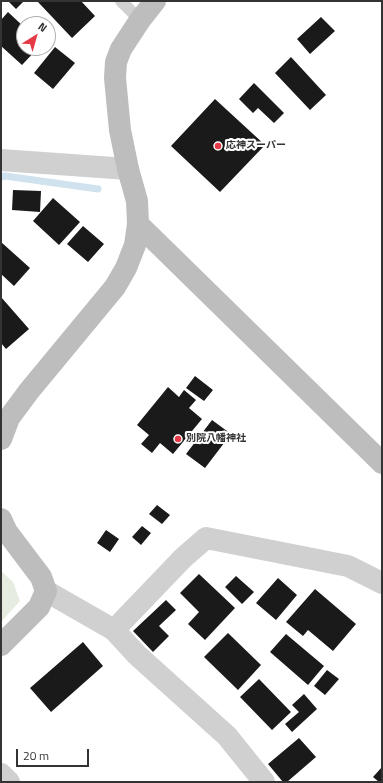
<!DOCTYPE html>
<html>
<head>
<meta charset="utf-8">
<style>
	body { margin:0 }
	#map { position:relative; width:383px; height:783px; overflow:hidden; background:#fff; font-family:"Titillium Web",sans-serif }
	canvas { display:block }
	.frame { position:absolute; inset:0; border:2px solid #333; pointer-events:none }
	.north { position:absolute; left:16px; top:16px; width:40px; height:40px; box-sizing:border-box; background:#fff; border:1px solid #adadad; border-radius:50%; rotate:37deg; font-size:11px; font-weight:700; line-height:16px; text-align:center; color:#333 }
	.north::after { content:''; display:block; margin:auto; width:14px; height:18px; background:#e63946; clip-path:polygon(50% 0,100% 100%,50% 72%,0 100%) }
	.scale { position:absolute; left:16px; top:749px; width:73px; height:18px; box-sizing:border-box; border:2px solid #333; border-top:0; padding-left:5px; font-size:12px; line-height:14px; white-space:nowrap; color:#333; -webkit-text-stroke:3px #fff; paint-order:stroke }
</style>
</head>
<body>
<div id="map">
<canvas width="383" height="783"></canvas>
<div class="frame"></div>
<div class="north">N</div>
<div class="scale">20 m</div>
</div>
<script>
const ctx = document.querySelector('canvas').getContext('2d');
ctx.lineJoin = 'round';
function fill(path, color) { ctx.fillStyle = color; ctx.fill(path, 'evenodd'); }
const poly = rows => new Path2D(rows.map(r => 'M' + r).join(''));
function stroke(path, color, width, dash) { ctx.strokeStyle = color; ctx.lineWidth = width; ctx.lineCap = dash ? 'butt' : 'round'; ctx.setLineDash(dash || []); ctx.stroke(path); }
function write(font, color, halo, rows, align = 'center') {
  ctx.font = font + ' "Titillium Web","Noto Sans JP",sans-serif'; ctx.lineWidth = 4; ctx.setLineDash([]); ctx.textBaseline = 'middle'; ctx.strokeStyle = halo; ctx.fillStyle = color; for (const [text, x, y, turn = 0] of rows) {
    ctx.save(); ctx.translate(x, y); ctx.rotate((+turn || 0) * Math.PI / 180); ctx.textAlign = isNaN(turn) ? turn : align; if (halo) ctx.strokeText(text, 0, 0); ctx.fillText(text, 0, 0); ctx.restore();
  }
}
fill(poly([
	[1,571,13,582,20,601,1,622]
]), '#e6ecdf');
stroke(poly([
	[1,177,5,176,98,189]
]), '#cfe2ee', 7);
fill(poly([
	[8,1,24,1,16,9],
	[39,1,81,1,95,16,72,38,38,2],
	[8,12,24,27,24,48,38,48,22,65,1,46,1,20],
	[321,17,335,31,310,54,297,39],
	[55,47,75,63,53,89,34,73],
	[291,57,326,95,310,110,275,73],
	[254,83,284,113,274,123,258,108,253,113,239,99],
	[215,99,265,145,220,192,171,146],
	[13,190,41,191,40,212,12,210],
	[53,198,80,222,59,245,33,221],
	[83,226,104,244,88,262,67,244],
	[1,242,30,268,14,286,1,274],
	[1,297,29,329,6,349,1,343],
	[195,376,213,390,204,401,186,388],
	[168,387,179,397,184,390,196,400,189,408,202,419,173,454,160,443,152,453,141,444,149,435,137,425],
	[212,420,231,434,205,468,186,454],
	[157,505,170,515,162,524,149,514],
	[142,526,151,533,141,545,132,537],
	[106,530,119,539,110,552,97,543],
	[199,574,235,608,205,640,188,624,199,612,180,593],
	[236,576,254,592,242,604,225,587],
	[278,578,297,595,276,620,256,603],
	[315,589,356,624,333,651,308,630,303,636,286,622],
	[166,600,176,610,159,626,169,636,153,652,133,631],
	[228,633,261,665,238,690,204,657],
	[286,634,324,666,308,685,270,652],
	[83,642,103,666,51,712,30,688],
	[327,670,339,679,325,695,314,686],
	[259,679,291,712,272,730,240,697],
	[304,694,317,709,292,732,285,724,299,712,292,705],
	[299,738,316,757,287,782,283,782,268,764],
	[382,767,382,782,379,782,373,777]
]), '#1a1a1a');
stroke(poly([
	[121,1,140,20]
]), '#d0d0d0', 12);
stroke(poly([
	[1,160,128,169],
	[46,591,114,630,137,655,227,736,264,782],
	[114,630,183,558,206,538,348,566,382,583],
	[1,774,9,782]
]), '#d0d0d0', 22);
stroke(poly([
	[155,1,140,20,121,49,116,62,115,78,120,130,128,169,137,201,138,224,382,463],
	[1,439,9,418,29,391,115,287,126,268,135,245,138,224],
	[1,519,7,532,41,577,46,591,39,607,1,645]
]), '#bdbdbd', 22);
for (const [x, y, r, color] of [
	[218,146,4,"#e63946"],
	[178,439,4,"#e63946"]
]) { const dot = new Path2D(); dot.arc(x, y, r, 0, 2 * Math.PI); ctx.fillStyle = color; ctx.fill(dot); stroke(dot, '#fff', 1.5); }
write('bold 10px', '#333', '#fff', [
	["応神スーパー",226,146],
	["別院八幡神社",186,439]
], 'left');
</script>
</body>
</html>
